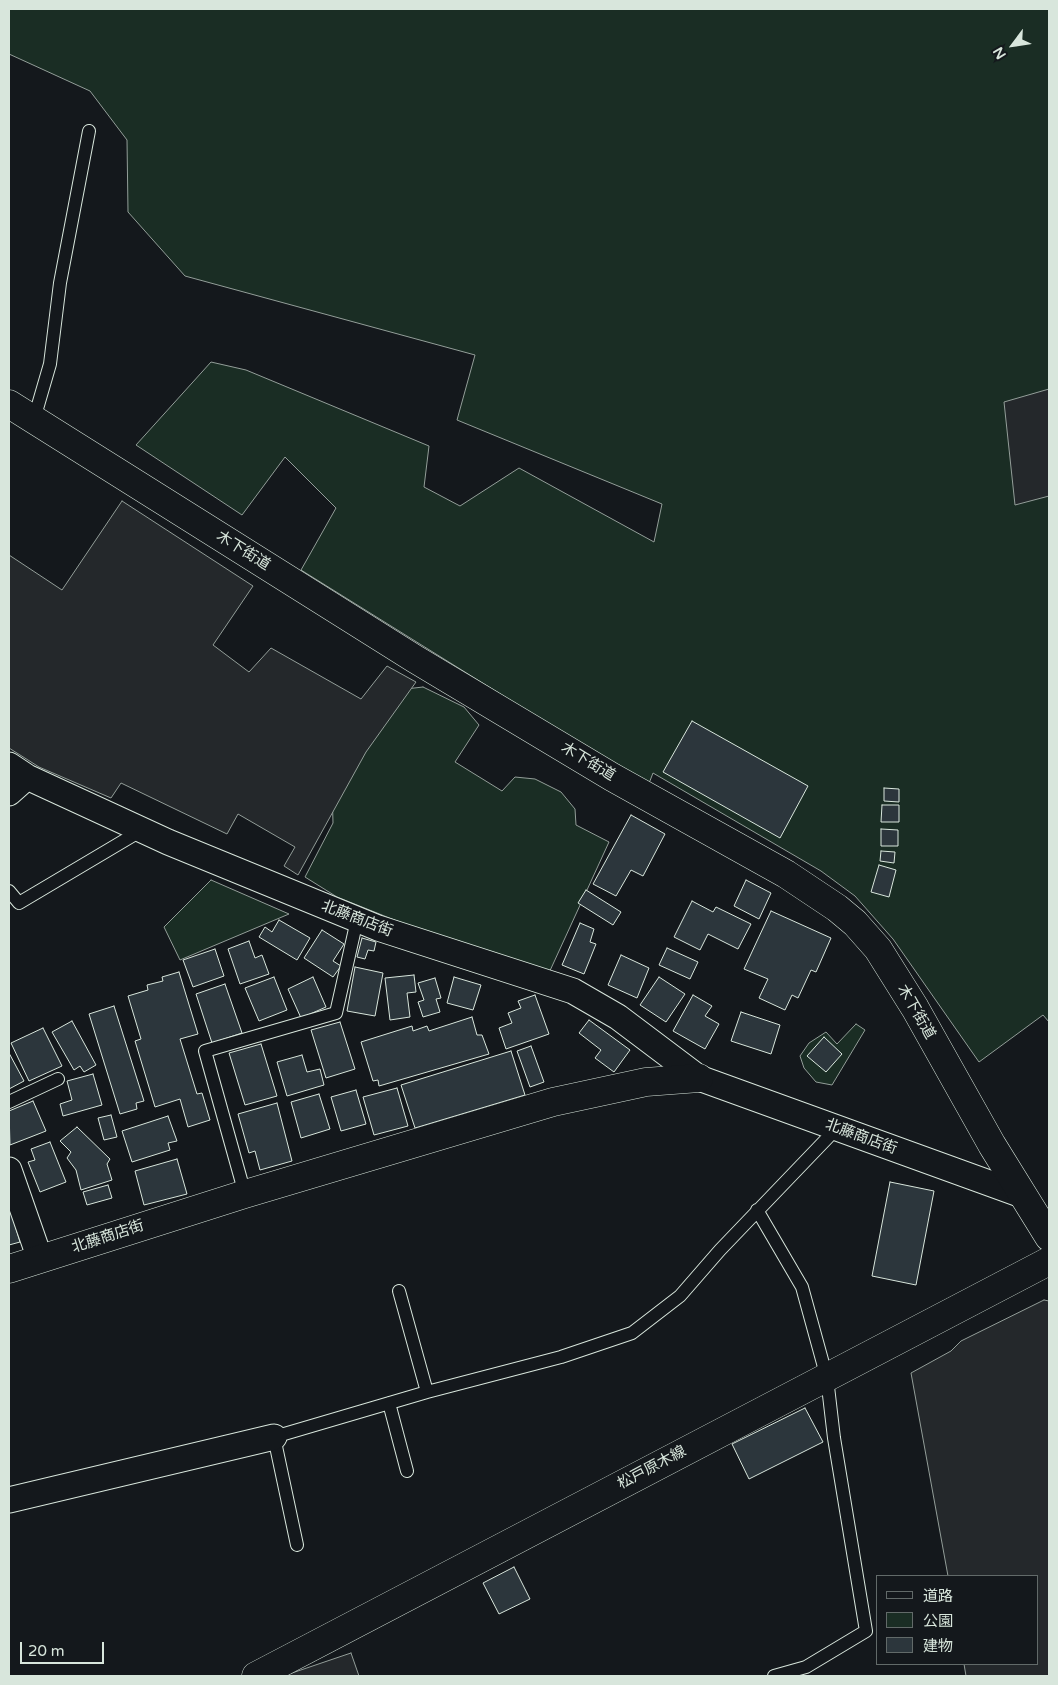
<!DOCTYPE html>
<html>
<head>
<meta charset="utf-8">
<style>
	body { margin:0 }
	#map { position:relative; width:1058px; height:1685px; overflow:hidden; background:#14181c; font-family:"Varela Round","Noto Sans JP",sans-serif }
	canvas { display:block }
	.frame { position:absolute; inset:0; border:10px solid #d8e6dc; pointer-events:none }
	.legend { position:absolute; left:876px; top:1575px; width:162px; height:90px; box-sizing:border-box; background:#14181c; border:1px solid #626a69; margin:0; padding:6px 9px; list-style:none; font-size:15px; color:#d8e6dc }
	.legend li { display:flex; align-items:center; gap:10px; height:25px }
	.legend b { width:25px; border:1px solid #626a69 }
	.north { position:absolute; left:988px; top:20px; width:50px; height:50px; -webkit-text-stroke:4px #14181c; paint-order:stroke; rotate:239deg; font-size:14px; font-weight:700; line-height:20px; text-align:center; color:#d8e6dc }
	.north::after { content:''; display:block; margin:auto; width:18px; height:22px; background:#d8e6dc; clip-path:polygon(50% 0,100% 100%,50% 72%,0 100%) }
	.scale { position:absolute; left:20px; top:1642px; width:84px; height:22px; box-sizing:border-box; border:2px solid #d8e6dc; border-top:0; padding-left:6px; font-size:15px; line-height:18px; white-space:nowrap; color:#d8e6dc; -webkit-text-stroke:4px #14181c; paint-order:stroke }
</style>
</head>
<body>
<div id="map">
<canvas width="1058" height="1685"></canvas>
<div class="frame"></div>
<ul class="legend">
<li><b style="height:6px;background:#14181c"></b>道路</li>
<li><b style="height:14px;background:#1a2d24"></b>公園</li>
<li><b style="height:14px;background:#2c363c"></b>建物</li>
</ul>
<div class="north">N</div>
<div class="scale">20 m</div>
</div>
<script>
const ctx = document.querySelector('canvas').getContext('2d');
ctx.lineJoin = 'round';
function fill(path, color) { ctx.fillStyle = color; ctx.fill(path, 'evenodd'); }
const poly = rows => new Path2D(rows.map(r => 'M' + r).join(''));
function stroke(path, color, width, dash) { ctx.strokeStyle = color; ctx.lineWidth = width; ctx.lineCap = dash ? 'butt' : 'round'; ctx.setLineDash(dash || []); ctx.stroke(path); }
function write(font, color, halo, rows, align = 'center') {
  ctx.font = font + ' "Varela Round","Noto Sans JP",sans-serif'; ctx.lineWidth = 4; ctx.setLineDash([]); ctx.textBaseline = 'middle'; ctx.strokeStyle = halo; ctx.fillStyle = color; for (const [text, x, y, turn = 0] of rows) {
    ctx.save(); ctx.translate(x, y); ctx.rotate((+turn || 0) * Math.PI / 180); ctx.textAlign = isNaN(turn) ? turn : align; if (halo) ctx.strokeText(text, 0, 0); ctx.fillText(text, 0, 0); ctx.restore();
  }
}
const green = poly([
	[9,9,1049,9,1049,1022,1043,1015,979,1062,893,939,855,896,821,871,653,773,648,786,301,570,336,508,285,457,242,515,136,445,211,362,246,370,429,446,424,487,460,506,519,468,654,542,662,504,457,420,475,355,185,276,128,212,127,140,90,91,9,54,9,9],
	[423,687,464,707,479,725,455,762,502,791,515,777,535,779,561,792,575,809,576,825,609,842,548,975,442,939,337,897,305,877,333,823,332,786,397,690,423,687],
	[211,880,289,914,180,960,164,927,211,880],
	[856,1024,865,1030,832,1085,816,1082,804,1068,800,1056,809,1043,826,1032,837,1044,856,1024]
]);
fill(green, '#1a2d24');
stroke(green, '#939e99', 1);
const parking = poly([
	[1049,389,1049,496,1015,505,1004,402,1049,389],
	[122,501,253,586,213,645,249,672,271,648,361,699,387,666,416,682,366,752,298,875,284,866,295,847,238,814,227,834,121,783,111,798,39,767,9,748,9,555,62,590,122,501],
	[1044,1300,1049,1301,1049,1676,966,1676,964,1664,1037,1664,1037,1576,948,1576,911,1373,951,1351,961,1341,1044,1300],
	[351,1653,359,1676,290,1676,289,1674,351,1653]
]);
fill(parking, '#24282b');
stroke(parking, '#939e99', 1);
const building = poly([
	[692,721,808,786,780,838,663,772,692,721],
	[884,788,899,789,899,802,884,801,884,788],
	[882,805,899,805,899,822,881,822,882,805],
	[631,815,665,834,643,876,631,870,616,896,593,884,631,815],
	[881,829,898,830,898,846,881,846,881,829],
	[881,851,895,852,894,863,880,861,881,851],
	[879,865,896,870,889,897,871,892,879,865],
	[746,880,771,893,759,919,734,906,746,880],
	[586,890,621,912,613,925,578,903,586,890],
	[692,901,713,912,716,907,751,924,738,949,708,934,700,950,674,937,692,901],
	[771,911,831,938,816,972,811,970,798,998,792,995,785,1010,759,998,768,979,744,969,771,911],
	[279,920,310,938,297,960,259,937,265,927,272,932,279,920],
	[580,923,594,929,590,942,596,944,584,974,562,965,580,923],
	[322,930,344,944,333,961,341,966,333,977,304,958,322,930],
	[362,938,376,942,374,951,368,950,365,959,357,957,362,938],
	[249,941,255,958,262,955,269,974,240,984,228,949,249,941],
	[667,948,698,962,690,979,659,965,667,948],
	[215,949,224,976,193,987,183,960,215,949],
	[621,955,649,968,637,998,608,985,621,955],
	[355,967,383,973,375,1016,347,1011,355,967],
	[179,972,198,1034,180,1039,197,1094,202,1093,210,1120,188,1127,180,1099,155,1107,135,1041,141,1039,128,996,148,990,147,985,163,981,162,977,179,972],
	[414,975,416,992,407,993,410,1017,390,1020,385,978,414,975],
	[274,977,287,1010,259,1021,245,988,274,977],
	[313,977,326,1007,301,1018,288,989,313,977],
	[454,977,481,985,473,1010,447,1003,454,977],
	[659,977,685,994,666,1022,640,1005,659,977],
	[435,978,441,998,436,999,440,1012,423,1017,418,1002,424,1000,418,983,435,978],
	[225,984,242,1033,212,1043,196,994,225,984],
	[535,995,549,1034,506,1049,499,1028,512,1023,508,1013,521,1008,518,1001,535,995],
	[693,995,712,1006,705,1016,719,1024,705,1049,673,1031,693,995],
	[114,1006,144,1101,136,1103,137,1109,120,1114,89,1014,114,1006],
	[741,1012,780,1025,771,1054,731,1041,741,1012],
	[472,1017,477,1035,482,1035,489,1054,379,1086,378,1080,373,1081,361,1042,412,1026,413,1031,427,1026,429,1031,472,1017],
	[589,1020,630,1050,614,1072,595,1058,601,1050,579,1033,589,1020],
	[72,1021,96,1065,84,1072,80,1066,74,1070,52,1032,72,1021],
	[340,1022,355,1069,326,1078,311,1030,340,1022],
	[43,1028,62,1066,29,1081,11,1043,43,1028],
	[824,1037,842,1054,826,1072,807,1056,824,1037],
	[261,1044,277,1096,245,1105,229,1053,261,1044],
	[531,1046,544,1082,530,1087,517,1051,531,1046],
	[511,1051,525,1095,415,1128,401,1085,511,1051],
	[9,1053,24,1081,9,1089,9,1053],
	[302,1055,307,1072,320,1069,324,1085,287,1096,277,1062,302,1055],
	[93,1074,102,1105,63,1116,60,1104,72,1100,67,1081,93,1074],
	[397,1088,408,1126,374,1135,363,1097,397,1088],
	[356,1090,366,1124,341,1131,331,1097,356,1090],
	[319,1094,330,1129,301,1138,291,1102,319,1094],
	[33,1101,46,1131,10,1145,9,1111,33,1101],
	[277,1103,292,1161,260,1170,255,1151,249,1153,238,1114,277,1103],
	[111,1115,117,1137,104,1140,98,1118,111,1115],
	[168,1116,177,1141,168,1143,170,1150,132,1162,122,1131,168,1116],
	[77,1127,110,1159,107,1164,112,1180,81,1190,76,1170,67,1158,71,1152,60,1141,77,1127],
	[50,1142,66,1182,40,1192,28,1162,35,1160,31,1149,50,1142],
	[177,1159,187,1194,144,1205,135,1171,177,1159],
	[890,1182,934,1191,916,1285,872,1276,890,1182],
	[108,1185,112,1198,87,1205,83,1192,108,1185],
	[9,1205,20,1242,9,1245,9,1205],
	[805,1408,823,1442,749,1479,732,1444,805,1408],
	[514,1567,530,1599,499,1614,483,1583,514,1567]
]);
fill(building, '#2c363c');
stroke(building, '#d8e6dc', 1);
const service = poly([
	[34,419,50,364,60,283,89,131],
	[9,891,19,903,142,830],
	[9,1102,58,1079],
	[245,1194,205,1051,336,1013,357,920],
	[757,1210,802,1287,827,1378,834,1438,866,1631,806,1667,774,1676],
	[399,1291,427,1392],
	[389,1403,407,1471],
	[297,1545,274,1437,427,1392,561,1357,632,1333,680,1296,720,1250,837,1128]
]);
const minor = poly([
	[9,765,27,777,168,842,378,928,573,991,618,1017,699,1078,1022,1195],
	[9,793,27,777],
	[9,1170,40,1259],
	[9,1500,274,1437]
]);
const tertiary = poly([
	[9,1269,245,1194,553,1102,646,1082,699,1078]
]);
const secondary = poly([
	[256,1676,1049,1261]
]);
const primary = poly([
	[9,404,415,659,612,777,786,874,837,908,855,923,878,949,915,1008,992,1145,1049,1237]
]);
stroke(service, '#d8e6dc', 14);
stroke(minor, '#d8e6dc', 27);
stroke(tertiary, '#d8e6dc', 29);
stroke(secondary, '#d8e6dc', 29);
stroke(primary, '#d8e6dc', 29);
stroke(service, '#14181c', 12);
stroke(minor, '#14181c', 25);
stroke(tertiary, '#14181c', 28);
stroke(secondary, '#14181c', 28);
stroke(primary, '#14181c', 28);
write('15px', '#d8e6dc', '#14181c', [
	["木下街道",243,551,32],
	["木下街道",588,762,31],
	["北藤商店街",357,919,21],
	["木下街道",916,1012,60],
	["北藤商店街",861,1137,20],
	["北藤商店街",108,1237,-18],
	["松戸原木線",652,1468,-28]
]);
</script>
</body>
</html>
